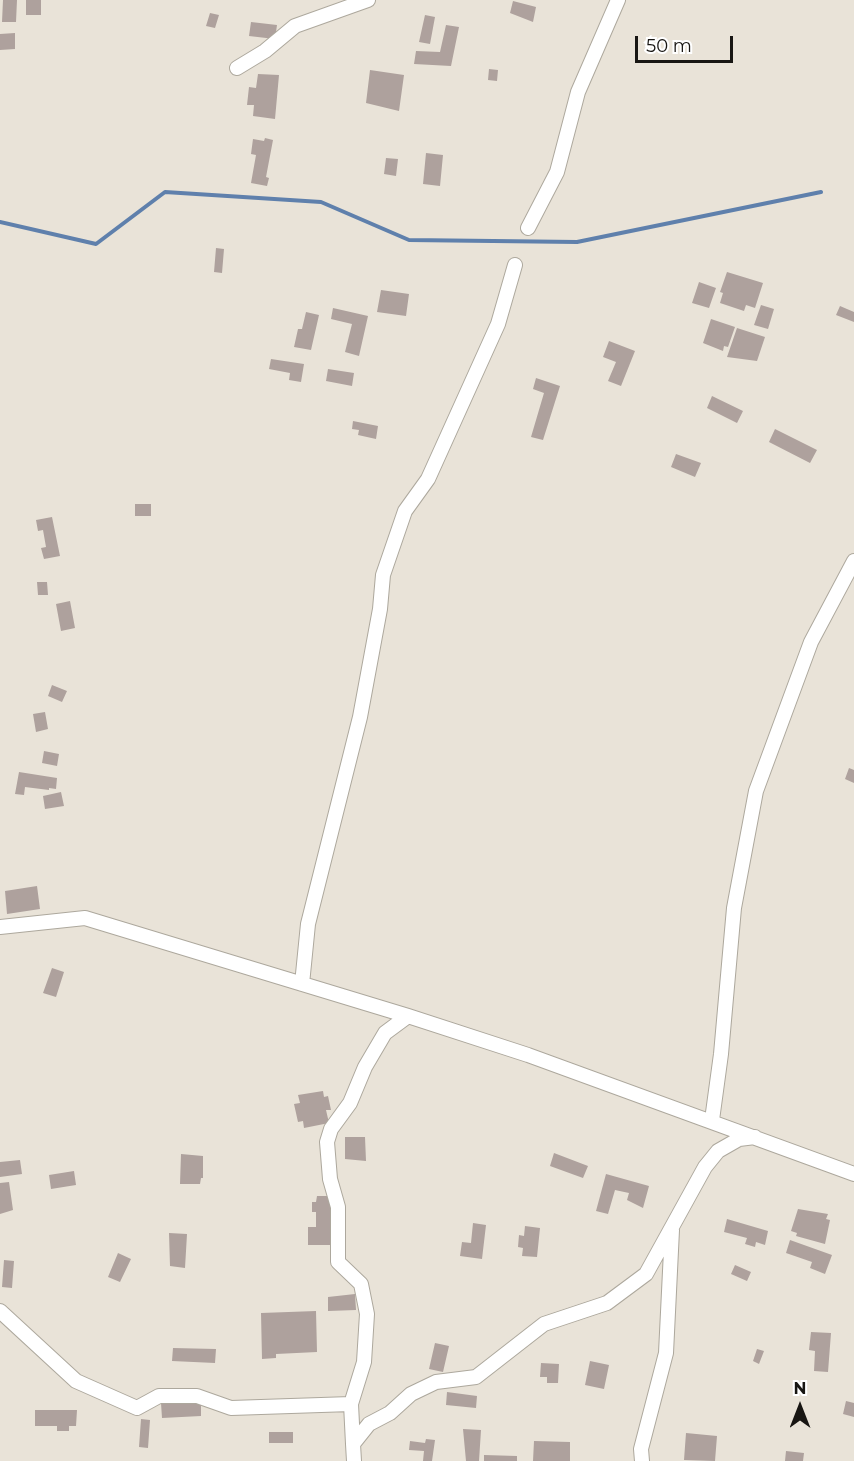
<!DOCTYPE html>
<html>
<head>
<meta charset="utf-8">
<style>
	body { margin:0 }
	#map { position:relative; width:854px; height:1461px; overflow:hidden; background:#e9e3d8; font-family:Montserrat,sans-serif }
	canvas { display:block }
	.north { position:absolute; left:770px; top:1377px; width:60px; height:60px; -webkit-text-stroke:4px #fff; paint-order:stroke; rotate:0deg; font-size:16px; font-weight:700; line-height:24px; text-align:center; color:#181613 }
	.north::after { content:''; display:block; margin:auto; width:21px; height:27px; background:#181613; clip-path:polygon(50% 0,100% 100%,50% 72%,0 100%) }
	.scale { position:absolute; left:635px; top:36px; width:98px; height:27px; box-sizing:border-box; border:3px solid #181613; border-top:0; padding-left:8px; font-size:18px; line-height:21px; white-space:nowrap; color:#181613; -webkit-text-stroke:4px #fff; paint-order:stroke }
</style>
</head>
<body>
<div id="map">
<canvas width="854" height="1461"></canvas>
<div class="north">N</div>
<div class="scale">50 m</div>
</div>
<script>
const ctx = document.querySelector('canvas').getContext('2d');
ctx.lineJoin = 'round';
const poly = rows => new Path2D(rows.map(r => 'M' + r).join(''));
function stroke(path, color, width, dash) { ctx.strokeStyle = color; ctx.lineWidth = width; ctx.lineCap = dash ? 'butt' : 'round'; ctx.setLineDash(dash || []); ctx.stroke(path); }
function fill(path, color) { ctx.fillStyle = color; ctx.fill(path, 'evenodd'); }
stroke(poly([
	[0,222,96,244,165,192,321,202,409,240,577,242,821,192]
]), '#5f80ac', 4);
fill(poly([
	[3,0,17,0,16,22,2,22],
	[26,0,41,0,41,15,26,15],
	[513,1,536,7,533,22,510,13],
	[210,13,219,15,215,28,206,26],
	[425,15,435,17,430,44,419,42],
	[251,22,277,25,275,39,249,36],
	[446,25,459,27,451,66,414,64,416,51,440,52],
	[15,33,15,49,0,50,0,34],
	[489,69,498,70,497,81,488,80],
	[370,70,404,75,399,111,366,103],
	[258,74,279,75,275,119,253,116,254,105,247,105,249,87,256,88],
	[265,138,273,140,266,177,269,178,267,186,251,183,256,155,251,154,253,139,264,141],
	[426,153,443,155,440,186,423,184],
	[386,158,398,159,396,176,384,174],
	[216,248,224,249,222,273,214,272],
	[727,272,763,283,755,308,746,305,744,311,720,303,723,293,720,292],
	[699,282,716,288,709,308,692,303],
	[381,290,409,294,406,316,377,312],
	[761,305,774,309,768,329,754,325],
	[840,306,854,312,854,322,836,315],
	[333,308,368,316,359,356,345,352,352,324,331,319],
	[306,312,319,315,311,350,294,347,298,329,302,329],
	[711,319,735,327,728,347,724,346,723,351,703,343],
	[737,328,765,337,757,361,727,357],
	[609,341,635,351,621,386,608,381,616,362,603,357],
	[271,359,304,364,301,382,289,380,290,373,269,369],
	[328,369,354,373,352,386,326,381],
	[536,378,560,386,543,440,531,437,544,393,533,389],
	[712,396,743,411,737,423,707,408],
	[353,421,378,426,376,439,358,435,359,430,352,429],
	[775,429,817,450,810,463,769,442],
	[676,454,701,463,695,477,671,467],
	[135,504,151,504,151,516,135,516],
	[52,517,60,556,44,559,41,548,46,547,43,530,38,531,36,520],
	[37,582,47,582,48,595,38,595],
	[70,601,75,628,61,631,56,604],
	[52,685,67,691,62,702,48,696],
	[45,712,48,729,36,732,33,714],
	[44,751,59,754,57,766,42,763],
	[849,768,854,770,854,783,845,779],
	[19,772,57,778,56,789,49,788,49,790,25,787,24,795,15,794],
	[61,792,64,806,45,809,43,796],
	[37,886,40,909,7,914,5,891],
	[52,968,64,972,56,997,43,993],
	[323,1091,324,1097,328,1096,331,1110,326,1110,329,1123,304,1128,303,1121,298,1122,294,1104,300,1103,298,1095],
	[345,1137,365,1137,366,1161,345,1159],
	[554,1153,588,1166,583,1178,550,1166],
	[181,1154,203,1156,203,1178,201,1178,200,1184,180,1184],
	[20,1160,22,1174,0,1177,0,1162],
	[74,1171,76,1185,51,1189,49,1175],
	[606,1174,649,1186,643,1208,627,1200,629,1193,615,1190,608,1214,596,1211],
	[9,1182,13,1210,0,1214,0,1183],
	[317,1196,333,1196,333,1245,308,1245,308,1227,316,1227,316,1212,312,1212,312,1202,316,1202],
	[798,1209,828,1214,826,1219,830,1220,825,1244,796,1236,797,1233,791,1231],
	[727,1219,768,1231,765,1245,756,1242,755,1247,745,1244,747,1238,724,1232],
	[473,1223,486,1225,482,1259,460,1256,462,1242,471,1243],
	[525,1226,540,1228,537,1257,522,1256,523,1248,518,1247,519,1235,524,1236],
	[169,1233,187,1234,185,1268,170,1266],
	[790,1240,832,1255,825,1274,810,1268,812,1262,786,1253],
	[118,1253,131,1259,120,1282,108,1277],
	[4,1260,14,1261,12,1288,2,1287],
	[735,1265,751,1272,747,1281,731,1274],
	[355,1294,356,1310,328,1311,328,1297],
	[316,1311,317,1352,276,1354,276,1358,262,1359,261,1313],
	[811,1332,831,1333,828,1372,814,1371,815,1351,809,1350],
	[435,1343,449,1346,443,1372,429,1369],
	[173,1348,216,1349,215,1363,172,1361],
	[757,1349,764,1351,759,1364,753,1361],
	[590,1361,609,1365,604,1389,585,1385],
	[541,1363,559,1364,558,1383,547,1383,547,1377,540,1377],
	[447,1392,477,1396,476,1408,446,1405],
	[846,1401,854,1403,854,1417,843,1414],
	[201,1402,201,1416,162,1418,161,1403],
	[35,1410,77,1410,76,1426,69,1426,69,1431,57,1431,57,1426,35,1426],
	[141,1419,150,1420,148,1448,139,1447],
	[463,1429,481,1430,479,1461,466,1461],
	[269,1432,293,1432,293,1443,269,1443],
	[686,1433,717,1436,715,1461,684,1460],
	[426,1439,435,1440,432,1461,423,1461,424,1451,409,1450,410,1441,425,1443],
	[534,1441,570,1442,570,1461,533,1461],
	[786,1451,804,1453,803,1461,785,1461],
	[484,1455,517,1456,517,1461,484,1461]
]), '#aea19d');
const street = poly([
	[237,68,265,51,295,26,368,0],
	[528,228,557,172,578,92,618,0],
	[0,927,85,918,408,1016,528,1055,854,1174],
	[302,984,308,924,360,717,380,609,383,575,405,511,428,479,498,324,515,265],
	[712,1120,721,1054,734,908,756,791,811,642,854,561],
	[0,1311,76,1381,137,1408,159,1396,197,1396,231,1408,351,1404],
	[353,1444,351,1404,364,1362,367,1314,361,1284,338,1262,338,1207,330,1179,327,1142,331,1129,350,1103,365,1067,385,1033,408,1016],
	[354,1461,353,1444,369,1424,390,1413,411,1394,436,1382,476,1377,544,1324,607,1303,646,1274,705,1167,718,1151,739,1139,755,1137],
	[642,1461,641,1449,666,1353,672,1230]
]);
stroke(street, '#ada89d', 16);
stroke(street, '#fff', 14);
</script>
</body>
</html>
